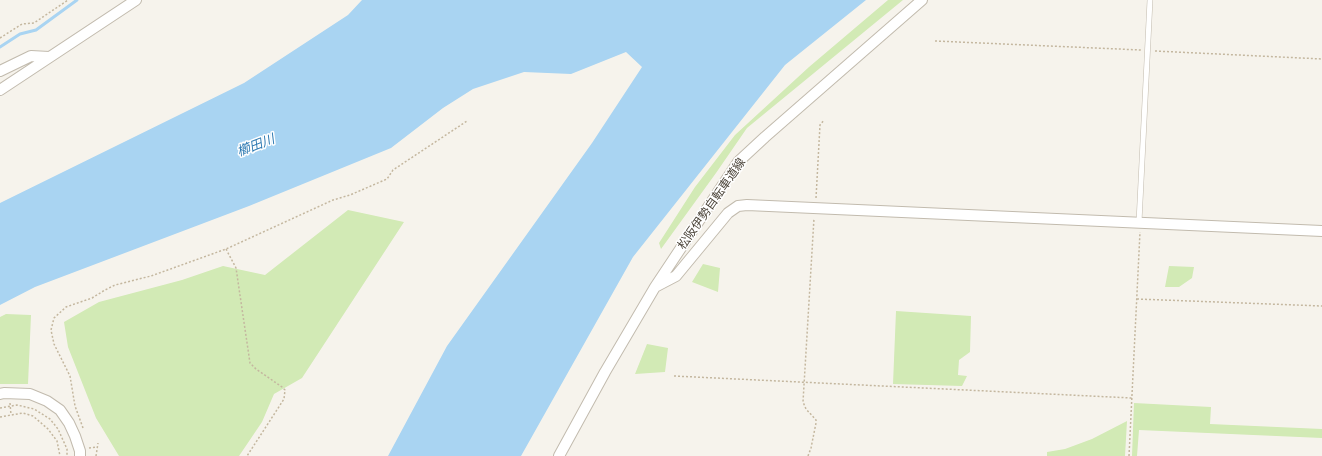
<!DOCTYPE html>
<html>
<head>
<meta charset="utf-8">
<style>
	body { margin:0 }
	canvas { display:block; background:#f6f3ec }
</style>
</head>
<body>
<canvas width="1322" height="456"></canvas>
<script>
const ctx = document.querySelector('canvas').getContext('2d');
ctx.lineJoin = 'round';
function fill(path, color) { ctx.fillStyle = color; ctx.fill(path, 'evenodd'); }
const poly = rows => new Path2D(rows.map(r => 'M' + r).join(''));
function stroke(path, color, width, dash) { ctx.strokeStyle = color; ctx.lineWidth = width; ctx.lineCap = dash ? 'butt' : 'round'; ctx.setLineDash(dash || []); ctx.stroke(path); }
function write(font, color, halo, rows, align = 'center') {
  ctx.font = font + ' Arial,"Noto Sans JP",sans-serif'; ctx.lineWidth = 3; ctx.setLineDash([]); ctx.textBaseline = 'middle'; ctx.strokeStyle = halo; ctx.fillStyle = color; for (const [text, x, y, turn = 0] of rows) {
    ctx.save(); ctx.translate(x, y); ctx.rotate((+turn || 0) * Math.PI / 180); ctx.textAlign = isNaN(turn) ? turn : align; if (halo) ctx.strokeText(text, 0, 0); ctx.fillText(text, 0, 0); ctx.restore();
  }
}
fill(poly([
	[888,0,903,0,747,128,716,173,661,249,659,243,695,187,735,135,809,67],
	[348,210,404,222,302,378,274,394,262,422,239,456,119,456,96,418,68,347,64,322,99,302,182,280,223,266,265,275],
	[703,264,720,268,718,292,692,282],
	[1169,266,1194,267,1192,278,1179,287,1165,287],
	[896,311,971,316,970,352,959,360,958,375,967,376,962,386,893,384],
	[6,314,31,315,28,384,0,384,0,317],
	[647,344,668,348,665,372,635,374],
	[1134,403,1211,407,1210,424,1322,429,1322,438,1139,430,1137,456,1132,456],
	[1127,421,1125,456,1047,456,1047,452,1065,449,1092,439]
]), '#d2eab5');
fill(poly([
	[362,0,866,0,785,65,633,257,521,456,388,456,447,346,592,143,642,67,626,52,571,74,524,72,473,89,443,108,391,148,249,206,35,287,0,305,0,203,244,83,348,15]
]), '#a9d4f2');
stroke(poly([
	[0,47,20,34,36,30,77,0]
]), '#a9d4f2', 3);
const service = poly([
	[1139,222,1150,0]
]);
const minor = poly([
	[0,71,31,56,49,57],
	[0,90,136,0],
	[655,287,676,276,728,213,738,206,747,205,1322,231],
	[0,394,4,393,30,394,47,401,60,410,69,423,75,436,80,451,80,456],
	[559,456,605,372,655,287,738,162,765,137,922,0]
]);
stroke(service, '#c2bbae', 6);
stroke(minor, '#c2bbae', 12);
stroke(poly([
	[0,38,22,24,34,23,68,0],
	[935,41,1141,50],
	[1155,51,1322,59],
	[816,198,820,125,824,120],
	[226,249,236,268,250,363,256,369,282,387,285,390,284,399,247,456],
	[1137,299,1322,306],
	[674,376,1132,398],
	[10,403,11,415],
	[0,408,17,405,34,409,50,419,58,429,67,449,67,456],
	[0,417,23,413,33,416,48,429,57,441,60,456],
	[83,428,75,406,70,376,54,344,51,330,54,318,66,307,92,298,105,290,115,285,151,276,226,249,333,200,350,195,387,179,393,170,467,121],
	[89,448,97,447],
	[96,456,98,443],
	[808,456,811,448,816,423,816,420,806,409,803,402,814,218],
	[1129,456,1140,232]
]), '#c4b79f', 1.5, [2, 2]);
stroke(service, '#fff', 5);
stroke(minor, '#fff', 10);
write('12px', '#4b4439', '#fff', [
	["松阪伊勢自転車道線",712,204,-55]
]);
write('italic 13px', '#2e7ab2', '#fff', [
	["櫛田川",256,146,-21]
]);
</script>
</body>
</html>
